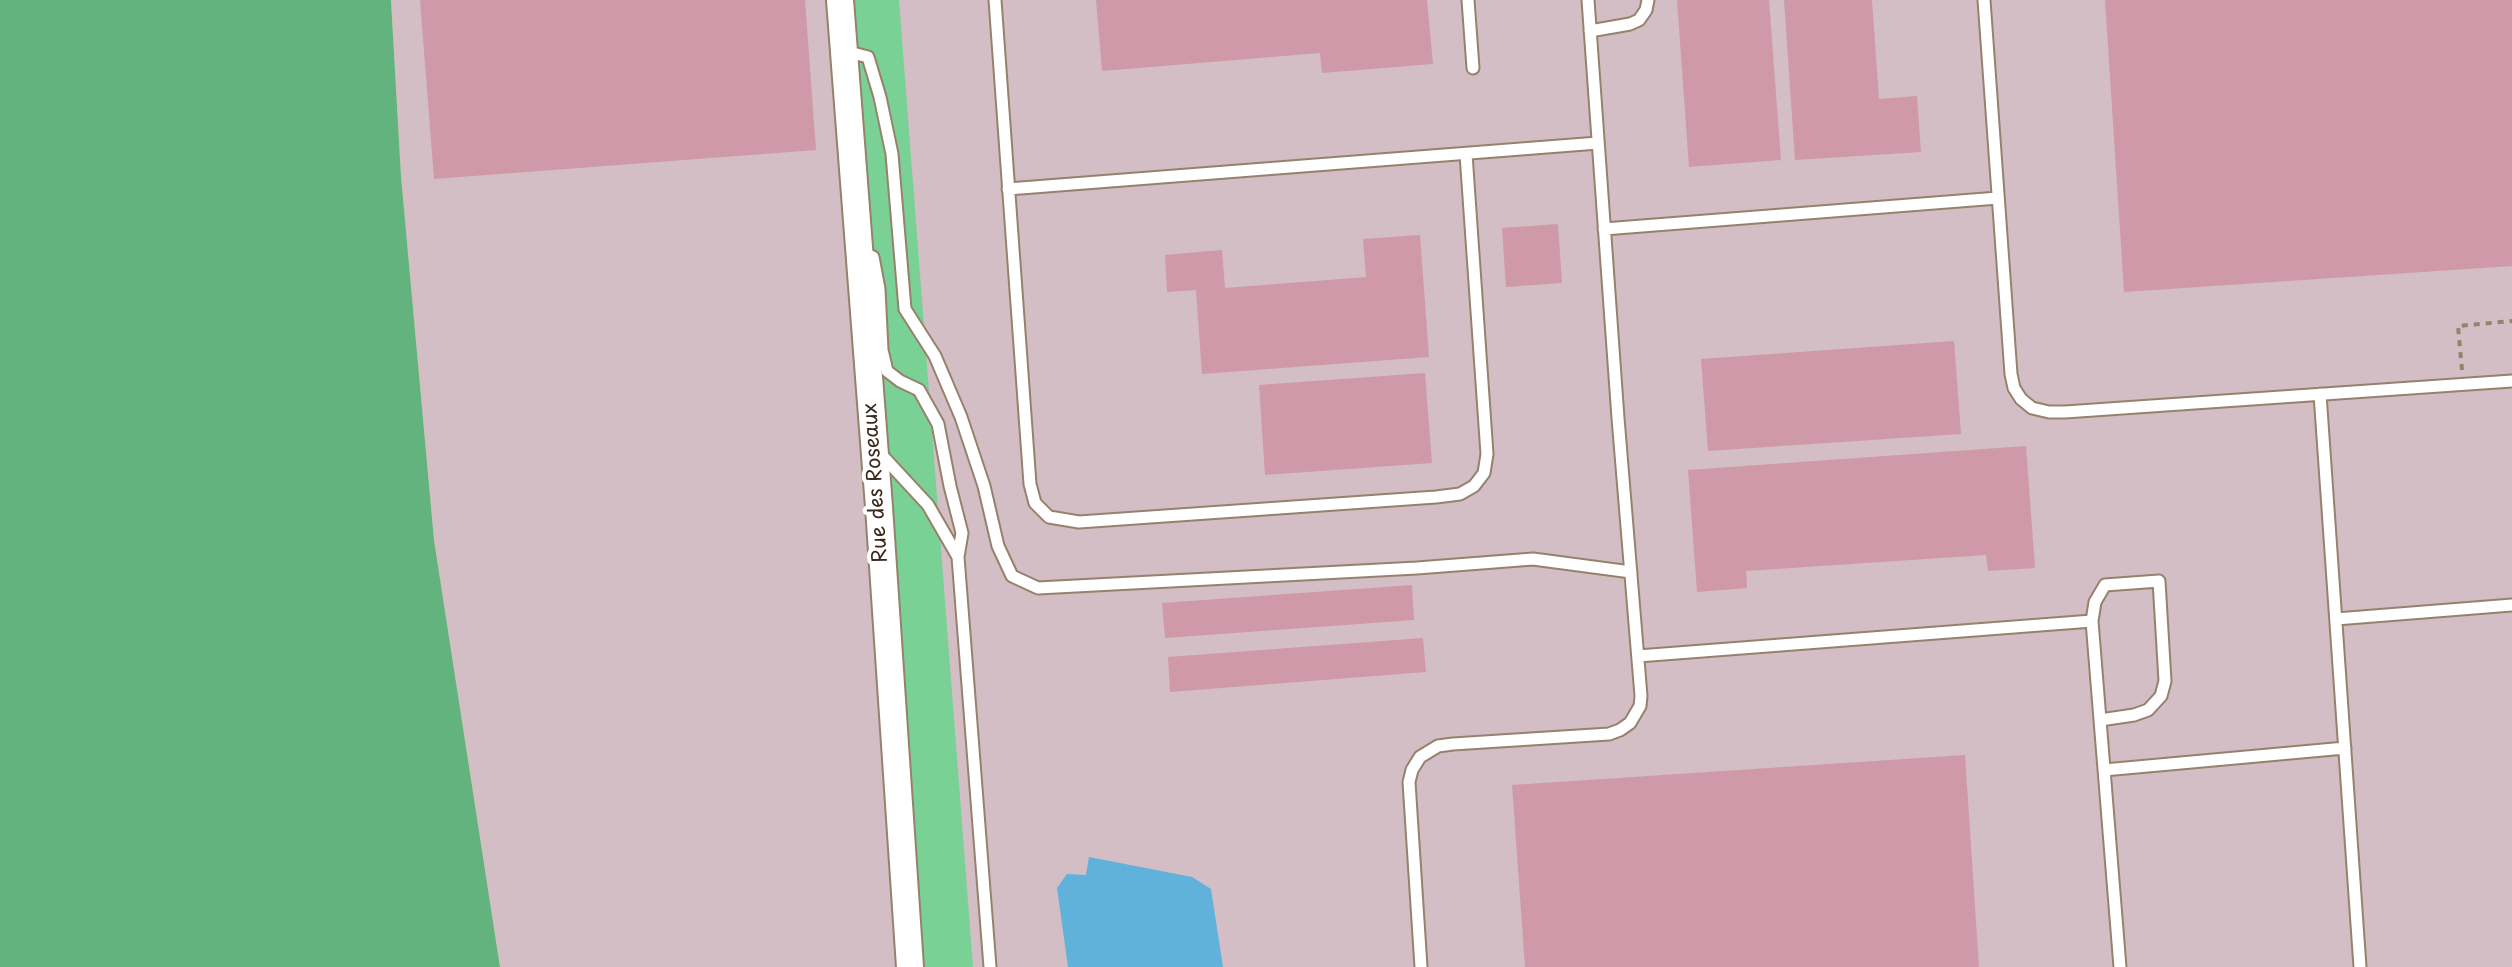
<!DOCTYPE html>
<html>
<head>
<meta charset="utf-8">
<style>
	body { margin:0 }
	canvas { display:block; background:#f1dbba }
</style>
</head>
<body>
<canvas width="2512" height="967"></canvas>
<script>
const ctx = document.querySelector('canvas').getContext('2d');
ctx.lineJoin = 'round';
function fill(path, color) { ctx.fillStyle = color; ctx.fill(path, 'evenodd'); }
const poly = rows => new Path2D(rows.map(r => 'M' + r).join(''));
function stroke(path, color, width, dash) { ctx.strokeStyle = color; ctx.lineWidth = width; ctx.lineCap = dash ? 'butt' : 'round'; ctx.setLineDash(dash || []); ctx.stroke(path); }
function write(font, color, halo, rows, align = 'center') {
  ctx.font = font + ' "Playpen Sans",sans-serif'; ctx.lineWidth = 8; ctx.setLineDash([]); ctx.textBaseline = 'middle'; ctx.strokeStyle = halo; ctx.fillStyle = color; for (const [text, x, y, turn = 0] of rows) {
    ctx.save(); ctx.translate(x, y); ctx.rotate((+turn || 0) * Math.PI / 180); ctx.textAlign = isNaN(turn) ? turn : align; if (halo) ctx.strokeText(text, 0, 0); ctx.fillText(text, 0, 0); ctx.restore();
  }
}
fill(poly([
	[391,0,2512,0,2512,967,500,967,434,540,401,176]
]), '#d2bec4');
fill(poly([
	[840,0,899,0,973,967,910,967]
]), '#7ad195');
fill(poly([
	[0,0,391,0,401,176,434,540,500,967,0,967]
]), '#63b37e');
fill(poly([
	[1089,857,1192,877,1211,889,1223,967,1068,967,1057,888,1067,874,1086,875]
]), '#60b2db');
fill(poly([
	[420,0,805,0,816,150,434,179],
	[1096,0,1427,0,1433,64,1322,73,1320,53,1102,71],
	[1677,0,1769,0,1781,160,1689,167],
	[1784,0,1872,0,1879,99,1917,96,1921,152,1795,160],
	[2105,0,2512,0,2512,266,2124,292],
	[1558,224,1562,283,1506,287,1502,228],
	[1420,235,1429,357,1202,374,1196,290,1167,292,1165,255,1222,250,1225,288,1366,277,1363,239],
	[1954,341,1961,434,1708,451,1701,359],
	[1425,373,1432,463,1265,475,1259,385],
	[2026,446,2035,568,1988,571,1986,555,1746,571,1747,588,1697,592,1688,470],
	[1412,585,1414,620,1165,638,1162,603],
	[1423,638,1426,672,1170,692,1168,657],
	[1965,755,1979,967,1525,967,1512,785]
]), '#d099a9');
const service = poly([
	[995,0,1030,484,1035,503,1049,517,1079,522,1436,497,1460,494,1474,486,1484,473,1487,454,1466,154],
	[1468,0,1473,68],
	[1984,0,2011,374,2014,388,2021,399,2032,408,2049,412,2065,412,2512,381],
	[1590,31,1630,24,1639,20,1646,10,1648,0],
	[845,51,868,57,880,97,892,154,905,309,935,356,961,417,984,486,998,546,1012,576,1038,588,1417,568,1533,559,1631,572],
	[1008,189,1598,143],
	[1604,229,1998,198],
	[859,251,873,257,879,289,882,350,887,371,900,381,919,390,938,424,950,486,962,533,958,557],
	[2320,394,2360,967],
	[879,452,928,505,958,557,990,967],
	[2336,619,2512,605],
	[1638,656,2092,621],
	[2100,720,2134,715,2148,710,2161,696,2165,681,2159,581,2105,585,2095,602,2092,621,2120,967],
	[2104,770,2345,748],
	[1421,967,1409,782,1412,770,1420,757,1438,746,1453,744,1609,734,1620,730,1630,723,1640,706,1641,696,1618,418,1588,0]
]);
const tertiary = poly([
	[840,0,879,507,910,967]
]);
stroke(service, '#96826c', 15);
stroke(tertiary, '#96826c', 30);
stroke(poly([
	[2462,370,2458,326,2512,321]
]), '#96826c', 4, [6, 6]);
stroke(service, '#fff', 11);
stroke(tertiary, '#fff', 26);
write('20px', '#3b2a1e', '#fff', [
	["Rue des Roseaux",876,483,-94]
]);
</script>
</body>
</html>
